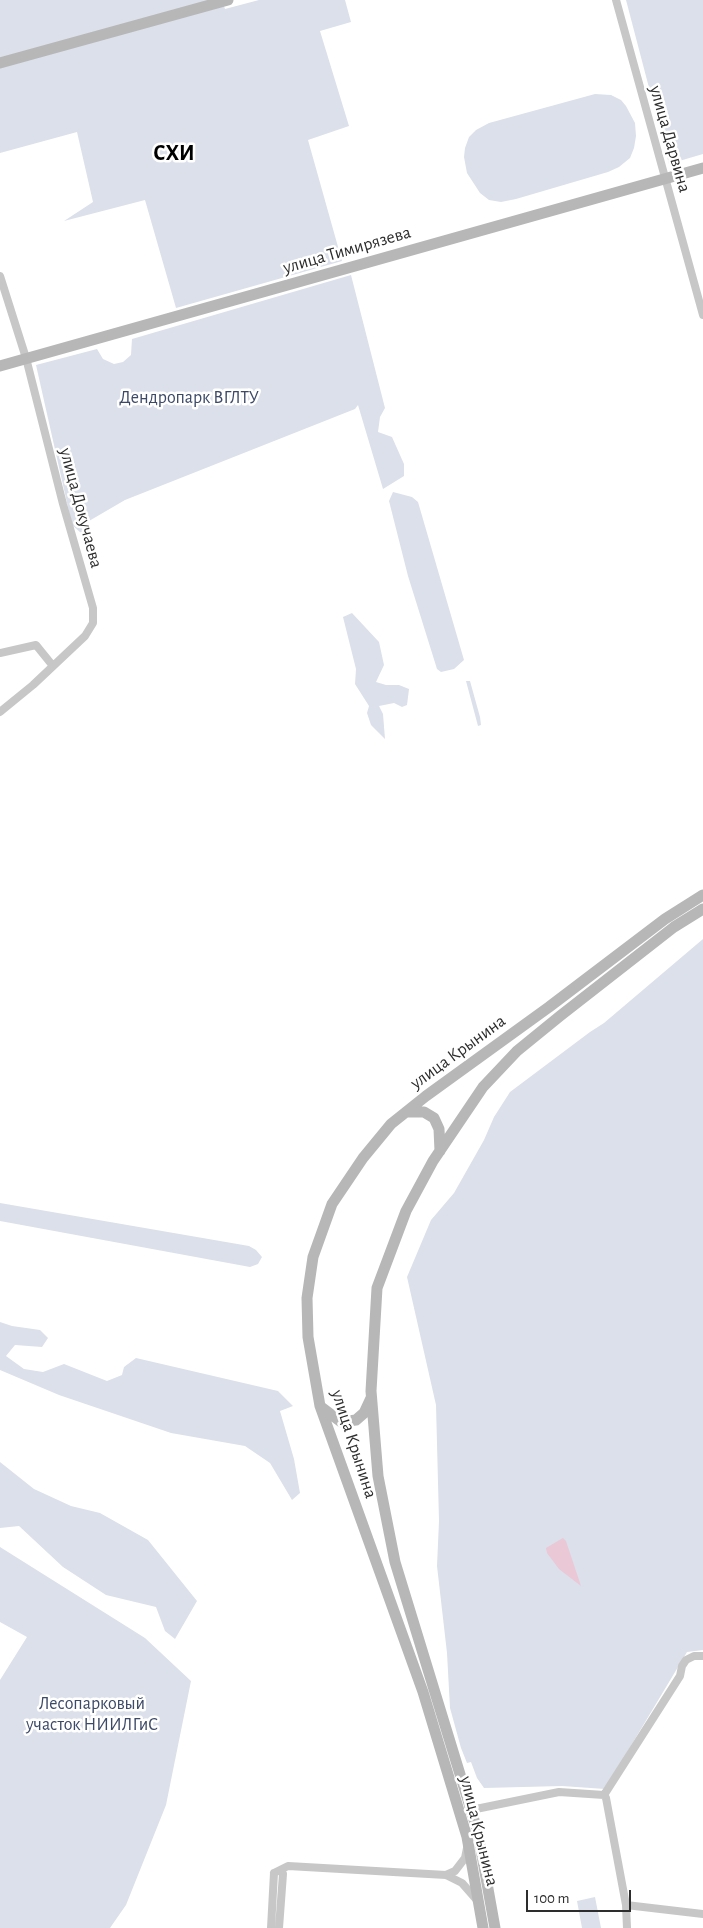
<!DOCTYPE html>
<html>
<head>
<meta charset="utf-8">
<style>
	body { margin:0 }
	#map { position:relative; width:703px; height:1928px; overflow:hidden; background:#fff; font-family:"Alegreya Sans",sans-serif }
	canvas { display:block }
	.scale { position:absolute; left:526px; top:1890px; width:105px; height:22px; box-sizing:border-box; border:2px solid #2d2d2d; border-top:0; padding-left:6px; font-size:15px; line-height:18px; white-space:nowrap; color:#2d2d2d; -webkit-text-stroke:4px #fff; paint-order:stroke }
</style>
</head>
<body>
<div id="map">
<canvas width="703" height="1928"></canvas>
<div class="scale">100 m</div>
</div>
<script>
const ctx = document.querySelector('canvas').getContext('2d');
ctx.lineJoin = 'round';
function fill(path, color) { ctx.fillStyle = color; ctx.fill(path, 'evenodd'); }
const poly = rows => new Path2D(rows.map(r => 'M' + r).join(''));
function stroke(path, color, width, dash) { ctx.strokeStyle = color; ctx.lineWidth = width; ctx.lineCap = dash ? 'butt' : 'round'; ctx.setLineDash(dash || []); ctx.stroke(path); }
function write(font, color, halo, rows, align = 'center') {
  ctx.font = font + ' "Alegreya Sans",sans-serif'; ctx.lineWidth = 5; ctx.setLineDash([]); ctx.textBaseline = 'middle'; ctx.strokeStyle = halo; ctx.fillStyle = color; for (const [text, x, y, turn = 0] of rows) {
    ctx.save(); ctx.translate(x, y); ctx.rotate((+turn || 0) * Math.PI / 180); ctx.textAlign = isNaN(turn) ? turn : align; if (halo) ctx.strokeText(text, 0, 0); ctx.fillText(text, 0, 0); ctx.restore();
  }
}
fill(poly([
	[0,0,222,0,225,9,259,0,345,0,351,22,320,31,349,126,308,140,342,261,176,308,145,200,64,221,93,202,77,132,0,153],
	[626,0,703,0,703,154,669,164],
	[595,94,611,95,621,100,626,106,635,123,636,136,634,148,630,158,619,167,608,172,516,199,501,202,489,200,480,193,467,173,464,157,465,148,469,137,476,130,489,123],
	[351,275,385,408,380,417,378,432,392,437,404,464,404,476,383,489,358,405,355,409,125,500,89,521,81,533,72,525,36,365,97,349,103,359,114,364,123,362,131,355,132,339],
	[393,492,412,497,418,502,464,660,454,669,441,672,437,669,408,576,389,501],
	[352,613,379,642,384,665,376,682,386,685,399,685,409,689,407,705,402,707,394,703,379,706,383,714,385,739,371,725,367,713,369,706,355,684,356,669,343,617],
	[466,681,470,681,480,717,481,725,478,726],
	[703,939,703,1650,687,1652,605,1789,562,1786,484,1788,477,1778,471,1762,467,1763,461,1748,450,1708,447,1653,437,1566,439,1521,436,1405,407,1277,431,1220,454,1193,484,1140,494,1117,510,1092,590,1032,604,1023],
	[0,1203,249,1246,256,1250,262,1257,258,1264,250,1267,0,1221],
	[0,1322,12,1326,40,1330,48,1338,42,1347,15,1345,6,1356,24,1369,43,1372,64,1364,107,1381,122,1375,124,1367,136,1358,278,1391,293,1406,280,1411,294,1459,300,1493,292,1500,270,1463,245,1446,171,1433,59,1395,0,1370],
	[0,1462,34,1489,71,1506,100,1513,148,1540,197,1601,175,1639,165,1631,156,1607,106,1595,63,1567,19,1526,0,1528],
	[0,1547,145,1638,191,1681,166,1805,126,1905,110,1928,0,1928,0,1680,27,1637,0,1622],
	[595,1897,601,1928,582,1928,577,1901]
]), '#dbe0ea');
fill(poly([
	[563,1538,566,1541,581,1586,559,1569,547,1553,546,1548]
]), '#eac8d6');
stroke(poly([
	[616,0,703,315],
	[0,276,26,358,63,504,93,608,93,623,85,636,33,685,0,712],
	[0,653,36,645,53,666],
	[604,1795,680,1676,682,1666,686,1660,694,1656,703,1656],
	[471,1810,559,1792,604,1795,606,1798,626,1905,627,1928],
	[274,1873,288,1866,446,1875,462,1883,476,1899],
	[446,1875,455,1871,465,1858,467,1848],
	[626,1905,703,1914],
	[271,1928,274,1873],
	[279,1928,283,1874]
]), '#c7c7c7', 8);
stroke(poly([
	[0,63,228,0],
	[0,366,703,168],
	[406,1112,424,1112,434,1118,439,1129,440,1151],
	[320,1406,341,1422,356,1420,364,1413,371,1398],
	[483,1928,467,1837,423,1692,320,1406,308,1337,307,1298,313,1257,332,1204,363,1158,391,1124,426,1096,549,1007,665,919,703,895],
	[495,1928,478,1833,395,1562,378,1476,371,1391,377,1288,406,1211,433,1161,483,1087,517,1051,560,1016,674,927,703,909]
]), '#b7b7b7', 11);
write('18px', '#2d2d2d', '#fff', [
	["улица Дарвина",670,139,74],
	["улица Тимирязева",347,250,-16],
	["улица Докучаева",81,508,75],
	["улица Крынина",458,1052,-36],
	["улица Крынина",354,1444,72],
	["улица Крынина",479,1831,76]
]);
write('18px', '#3c4967', '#fff', [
	["Дендропарк ВГЛТУ",189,398],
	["Лесопарковый",92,1704],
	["участок НИИЛГиС",92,1725]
]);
write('bold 22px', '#000', '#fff', [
	["СХИ",174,153]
]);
</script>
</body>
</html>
